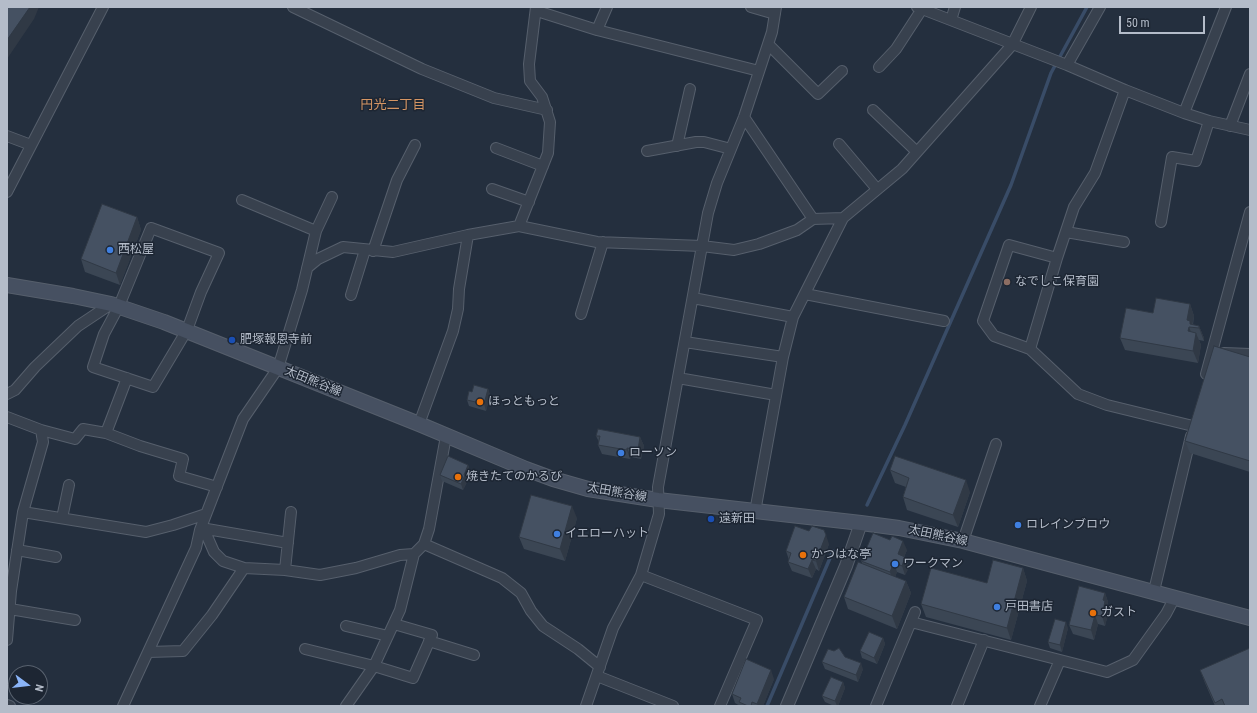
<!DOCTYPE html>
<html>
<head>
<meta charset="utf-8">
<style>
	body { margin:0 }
	#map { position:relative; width:1257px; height:713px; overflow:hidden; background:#242f3e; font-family:"Roboto Condensed",sans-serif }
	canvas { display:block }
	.frame { position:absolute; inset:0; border:8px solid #b4bcc9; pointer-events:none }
	.north { position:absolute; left:8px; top:665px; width:40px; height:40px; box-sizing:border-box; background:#1d2633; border:1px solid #59626f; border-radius:50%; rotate:105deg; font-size:11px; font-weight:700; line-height:16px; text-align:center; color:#b4bcc9 }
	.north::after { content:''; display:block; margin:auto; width:14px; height:18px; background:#8ab4f8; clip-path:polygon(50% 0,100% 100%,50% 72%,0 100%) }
	.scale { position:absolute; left:1119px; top:16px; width:86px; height:18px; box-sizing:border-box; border:2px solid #b4bcc9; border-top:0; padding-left:5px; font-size:12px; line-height:14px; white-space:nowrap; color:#b4bcc9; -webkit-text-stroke:3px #1d2633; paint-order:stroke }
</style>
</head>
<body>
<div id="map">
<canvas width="1257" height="713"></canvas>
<div class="frame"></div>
<div class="north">N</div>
<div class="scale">50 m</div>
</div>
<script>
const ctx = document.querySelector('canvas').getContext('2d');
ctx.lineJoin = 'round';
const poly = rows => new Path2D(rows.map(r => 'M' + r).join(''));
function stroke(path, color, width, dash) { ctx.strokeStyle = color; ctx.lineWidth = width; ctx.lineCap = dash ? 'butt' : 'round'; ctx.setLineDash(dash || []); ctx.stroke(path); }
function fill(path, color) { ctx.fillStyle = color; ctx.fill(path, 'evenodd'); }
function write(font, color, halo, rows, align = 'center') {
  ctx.font = font + ' "Roboto Condensed","Noto Sans JP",sans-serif'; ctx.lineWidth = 3; ctx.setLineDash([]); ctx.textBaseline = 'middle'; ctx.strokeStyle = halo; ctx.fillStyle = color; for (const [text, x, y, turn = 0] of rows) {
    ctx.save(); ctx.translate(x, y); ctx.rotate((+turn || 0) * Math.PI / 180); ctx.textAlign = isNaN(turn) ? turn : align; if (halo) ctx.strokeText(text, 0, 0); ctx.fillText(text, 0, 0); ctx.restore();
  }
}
stroke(poly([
	[867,505,905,425,1011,185,1051,73,1087,7],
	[767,706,833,551]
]), '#394c67', 3.5);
const minor = poly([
	[293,7,422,69,494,98,547,110],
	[751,7,775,14],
	[917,7,1067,65,1125,90,1184,113,1209,121,1250,130],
	[537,11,597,30,759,71],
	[951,20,955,7],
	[597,30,607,7],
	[768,44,818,94,842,71],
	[1067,65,1100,7],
	[879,67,896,49,922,9],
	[873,110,917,152],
	[1184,113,1226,7],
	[744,117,813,219],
	[1230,126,1250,74],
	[7,136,31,145],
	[839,144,877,189],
	[677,146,690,89],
	[496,148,543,166],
	[647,151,696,142,704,142,731,149],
	[492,189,529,202],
	[7,192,103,7],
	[242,200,316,231],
	[1161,222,1172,157,1196,161,1209,121],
	[519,226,548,153,550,122,542,97,530,81,529,64,536,7],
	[151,228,219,253,201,292,187,330,153,387,93,367,104,334,119,306,151,228],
	[1066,232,1124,242],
	[373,251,397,180,415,145],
	[1057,258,1074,207,1095,173,1125,90],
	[307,268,318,259,343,247,393,252,468,235,519,226,597,242,702,246,734,250,759,244,797,230,813,219,843,218],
	[805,294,944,321],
	[351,295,365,250],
	[693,298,793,317],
	[581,314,603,242],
	[685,342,783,357],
	[1030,349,1057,258,1009,245,983,321,994,336,1030,349,1078,394,1107,405,1193,426],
	[1224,353,1250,354],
	[1206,374,1250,212],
	[678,378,776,395],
	[7,394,15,390,35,367,78,326,111,304],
	[7,417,41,430,43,442,23,512,11,591,7,640],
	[419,424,453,331,458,309,459,289,468,235],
	[41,430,75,439,83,429,106,433,140,446,183,459,179,476,217,487],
	[106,433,127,378],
	[23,512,146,532,173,525,206,514],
	[755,512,783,357,793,317,843,218,902,169,1012,45,1031,7],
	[62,518,69,485],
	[200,530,207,536,214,552,223,561,244,568,285,570,320,575,356,568,400,555,414,554],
	[200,530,207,529,288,543],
	[963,541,996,444],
	[424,544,502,578,521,593,531,611,543,626,578,649,600,667],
	[17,550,56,557],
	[285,570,291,512],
	[641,575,757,620,720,706],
	[1154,591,1191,436],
	[10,609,75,620],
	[911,622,1107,672,1133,660,1166,614,1175,597],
	[346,626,388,636],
	[429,641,474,655],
	[305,649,374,666,413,678,432,635,394,624],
	[148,652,183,651,212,615,244,568],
	[597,676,673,706],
	[7,705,10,706],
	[123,706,196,548,200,530,243,419,278,368,302,290,316,231,332,197],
	[346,706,374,666,400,610,414,554,424,544,429,529,446,436],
	[586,706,613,628,641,575,659,514,658,487,708,213,717,183,744,117,772,32,776,7],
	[876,706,915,612],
	[957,706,984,640],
	[1040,706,1060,660]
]);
const tertiary = poly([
	[787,706,846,566,861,523]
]);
const secondary = poly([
	[7,285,73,296,111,304,164,322,419,424,526,469,553,479,588,489,658,500,861,523,899,528,963,541,1250,618]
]);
stroke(minor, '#565f6c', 12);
stroke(tertiary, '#565f6c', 14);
stroke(secondary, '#565f6c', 16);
stroke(minor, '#38414e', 10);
stroke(tertiary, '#38414e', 12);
stroke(secondary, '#465061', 14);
fill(poly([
	[137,217,141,230,120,285,85,272,81,259],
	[1190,304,1194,316,1193,325,1199,326,1204,338,1204,341,1199,340,1201,345,1198,363,1125,350,1120,338,1153,313],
	[1250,357,1250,472,1190,453,1185,441],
	[488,389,490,395,486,411,469,406,467,400,472,392],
	[596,436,640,437,644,446,641,459,631,457,630,459,602,454,598,445,599,442],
	[468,465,470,471,466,480,467,482,463,490,442,481,440,475],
	[890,470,970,492,958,527,907,510,903,497,906,487,895,483],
	[577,518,565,561,524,549,519,537],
	[829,544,819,571,816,569,812,578,792,571,788,562,789,560,786,551],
	[907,550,904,557,905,557,909,567,905,575,897,572,895,577,906,581,911,593,897,629,848,609,844,597,862,563,861,561],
	[1023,568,1027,581,1011,640,926,617,921,604,987,583],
	[1105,593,1108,602,1107,606,1109,610,1105,626,1098,624,1094,640,1073,634,1069,625],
	[1068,628,1062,652,1050,648,1048,642],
	[883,638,885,644,877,664,862,658,860,651],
	[822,662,863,669,858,682,825,669],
	[1200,670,1250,706,1215,706,1205,683],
	[774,679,763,706,740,706,735,703,732,694],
	[843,682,845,688,838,706,834,706,825,702,822,696]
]), '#3b4654');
fill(poly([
	[30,7,39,7,34,19,7,59,7,40],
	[137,217,141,230,120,285,116,273],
	[1190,304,1194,316,1192,326,1189,327,1194,339,1188,331,1187,320],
	[1199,326,1204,338,1204,341,1199,328],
	[1196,333,1201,345,1198,363,1193,351],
	[488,389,490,395,486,411,484,404],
	[640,437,644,446,641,459,638,450],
	[627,448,631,457,630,459,627,450],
	[468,465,470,471,466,480,467,482,463,490,461,484,464,475],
	[966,480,970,492,958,527,953,515],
	[572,506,577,518,565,561,560,549],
	[826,535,829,544,819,571,816,561],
	[903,541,907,550,901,564,898,554],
	[905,557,909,567,905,575,902,566],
	[812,560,816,569,812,578,808,569],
	[894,562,897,572,893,582,890,572],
	[1023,568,1027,581,1011,640,1007,628],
	[906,581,911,593,897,629,892,616],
	[1105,593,1108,602,1107,606,1109,610,1105,626,1102,616,1103,600],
	[1095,615,1098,624,1094,640,1091,630],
	[1066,622,1068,628,1062,652,1060,645],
	[883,638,885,644,877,664,874,658],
	[861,663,863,669,858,682,856,675],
	[771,670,774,679,763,706,758,706,757,704],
	[843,682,845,688,838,706,837,706,835,701]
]), '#303945');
const building = poly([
	[7,7,30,7,7,40,7,7],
	[102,204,137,217,116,273,81,259,102,204],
	[1156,298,1190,304,1187,320,1190,321,1190,324,1199,326,1199,328,1189,327,1188,331,1196,333,1193,351,1120,338,1126,308,1153,313,1156,298],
	[1214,346,1250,357,1250,461,1185,441,1214,346],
	[474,385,488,389,484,404,467,400,469,391,472,392,474,385],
	[598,429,640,437,638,450,627,448,627,450,598,445,600,436,596,436,598,429],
	[448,456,468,465,464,475,465,475,461,484,440,475,448,456],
	[895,456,966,480,953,515,903,497,909,478,890,470,895,456],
	[531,495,572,506,560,549,519,537,531,495],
	[795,526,809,531,812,526,824,530,826,535,816,561,812,560,808,569,788,562,791,553,786,551,795,526],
	[873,533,890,540,892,536,903,541,898,554,905,557,902,566,894,562,890,572,861,561,873,533],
	[993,560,1023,568,1007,628,921,604,931,568,987,583,993,560],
	[858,562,906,581,892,616,844,597,858,562],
	[1079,586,1105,593,1103,600,1105,601,1102,616,1095,615,1091,630,1069,625,1079,586],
	[1055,619,1066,622,1060,645,1048,642,1055,619],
	[869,632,883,638,874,658,860,651,869,632],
	[839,648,845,657,861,663,856,675,822,662,828,649,834,651,839,648],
	[1250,648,1250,706,1225,706,1222,699,1215,703,1200,670,1250,648],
	[746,659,771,670,757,704,752,702,751,706,748,706,739,702,741,698,732,694,746,659],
	[831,677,843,682,835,701,822,696,831,677]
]);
fill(building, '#455162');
stroke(building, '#303945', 1);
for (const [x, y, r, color] of [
	[110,250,4,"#3f7fe0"],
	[1007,282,4,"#8d6e63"],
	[232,340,4,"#1a4fb4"],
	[480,402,4,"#e8710a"],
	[621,453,4,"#3f7fe0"],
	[458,477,4,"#e8710a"],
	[711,519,4,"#1a4fb4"],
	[1018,525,4,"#3f7fe0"],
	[557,534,4,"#3f7fe0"],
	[803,555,4,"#e8710a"],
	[895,564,4,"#3f7fe0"],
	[997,607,4,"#3f7fe0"],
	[1093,613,4,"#e8710a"]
]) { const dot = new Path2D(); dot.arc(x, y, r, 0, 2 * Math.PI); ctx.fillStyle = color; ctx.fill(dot); stroke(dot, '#1d2633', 1.5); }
write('12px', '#b4bcc9', '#1d2633', [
	["西松屋",118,250],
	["なでしこ保育園",1015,282],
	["肥塚報恩寺前",240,340],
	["ほっともっと",488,402],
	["ローソン",629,453],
	["焼きたてのかるび",466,477],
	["遠新田",719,519],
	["ロレインブロウ",1026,525],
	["イエローハット",565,534],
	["かつはな亭",811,555],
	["ワークマン",903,564],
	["戸田書店",1005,607],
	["ガスト",1101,613]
], 'left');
write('12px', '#b4bcc9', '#1d2633', [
	["太田熊谷線",313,382,22],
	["太田熊谷線",617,493,10],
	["太田熊谷線",938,536,12]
]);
write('13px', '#d59563', '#1d2633', [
	["円光二丁目",393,106]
]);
</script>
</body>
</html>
